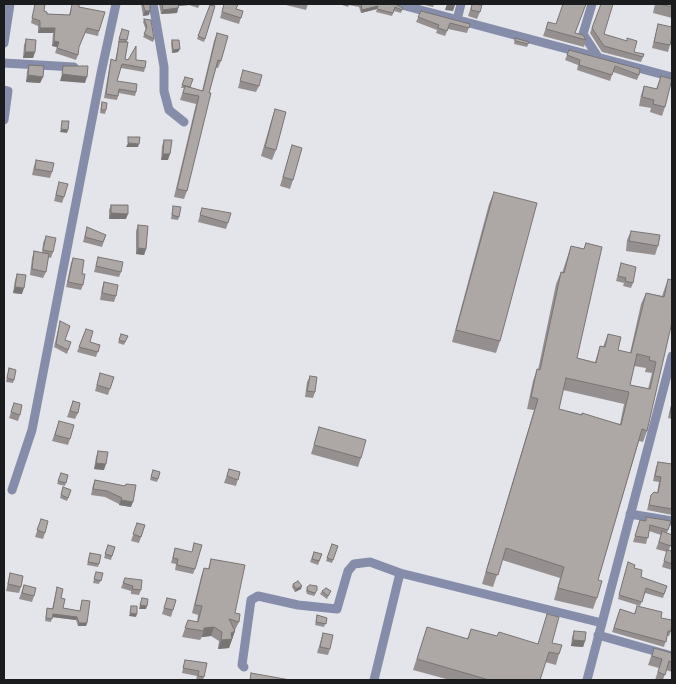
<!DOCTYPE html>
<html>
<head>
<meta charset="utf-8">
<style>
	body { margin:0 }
	#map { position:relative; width:676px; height:684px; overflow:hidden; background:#e4e5ea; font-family:Karla,sans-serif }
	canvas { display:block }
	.frame { position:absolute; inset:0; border:5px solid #1b1c1d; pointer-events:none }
</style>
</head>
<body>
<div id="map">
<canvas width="676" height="684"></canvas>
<div class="frame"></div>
</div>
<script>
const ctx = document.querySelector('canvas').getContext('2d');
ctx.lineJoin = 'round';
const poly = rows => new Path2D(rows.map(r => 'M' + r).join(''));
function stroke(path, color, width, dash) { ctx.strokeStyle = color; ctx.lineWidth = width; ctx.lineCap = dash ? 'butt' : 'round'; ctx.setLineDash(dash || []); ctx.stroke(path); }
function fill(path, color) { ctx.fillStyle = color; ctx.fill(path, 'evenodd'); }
stroke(poly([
	[153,4,164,67,164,91,169,110,184,122],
	[398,4,672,77],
	[592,4,583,34,598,57],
	[457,20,461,4],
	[4,43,10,4],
	[4,63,74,67],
	[4,90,8,91,4,120],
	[12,490,32,430,101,73,116,4],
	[630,514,672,521],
	[598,635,672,656],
	[244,667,242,665,251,600,258,596,298,605,337,609,348,571,354,564,370,562,400,573],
	[374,680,400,573,602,623],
	[587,680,672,356]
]), '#868dab', 9);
fill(poly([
	[33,4,45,4,44,11,47,14,69,15,72,4,79,4,79,7,99,31,98,36,85,33,78,48,78,55,76,60,55,53,57,47,52,46,53,33,38,33,38,26,31,23,35,4],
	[141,4,150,4,149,15,143,16],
	[159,4,200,4,198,8,189,5,179,6,177,13,161,14],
	[224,4,236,9,243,11,239,24,220,18],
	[282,4,308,4,306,10],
	[343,4,395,4,403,8,401,13,394,11,392,16,376,12,377,9,361,13,359,7,349,5,348,7,342,5],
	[420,4,434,4,433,7],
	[472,4,480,12,477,19,468,16],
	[601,4,604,34,643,57,641,62,602,52,590,33],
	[655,4,672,4,672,18,653,13],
	[210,5,215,6,204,42,197,39],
	[421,11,470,24,467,33,448,29,445,36,436,33,437,30,416,22],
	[144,19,154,39,153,42,143,37,146,30,143,22],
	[548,22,575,33,586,40,584,47,543,36],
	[658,24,670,45,668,52,652,48],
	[122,29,127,40,125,59,136,60,145,68,144,72,121,68,117,81,136,92,135,96,119,93,117,100,104,98,110,63,111,59,115,61,118,47,119,42,122,42,118,42],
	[217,33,221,61,218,68,216,68,209,93,187,191,184,199,174,197,196,104,180,100,184,88,181,88,185,77,190,87,202,91,214,41],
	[515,38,529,42,527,47,514,44],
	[26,39,35,52,33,58,23,58,24,45],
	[172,40,180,49,178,52,172,53,171,43],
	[569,50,639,75,637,80,613,72,610,81,577,70,578,65,565,60],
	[29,65,43,77,40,83,26,82,27,71],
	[243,70,259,86,256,92,238,88],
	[661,76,665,107,662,116,650,112,651,108,639,106,641,95,644,86,656,89],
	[102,102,106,110,105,114,100,113],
	[275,109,276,150,272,160,261,156,272,118],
	[164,140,168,160,161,160,162,146],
	[292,145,293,180,290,189,280,186],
	[36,160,52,172,50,178,32,175,34,166],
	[59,182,64,197,62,203,54,201],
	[494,192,500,341,496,353,452,342,489,204],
	[111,205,126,219,109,219,109,210],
	[173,206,179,217,178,220,171,219],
	[202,208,228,223,226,229,198,222],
	[138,225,146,249,144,255,136,254,136,231],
	[87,227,106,235,102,247,83,242],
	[631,231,658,246,655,255,626,251,627,240],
	[46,236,53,252,51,258,48,257,46,272,43,278,30,275,32,258,34,251,42,253,43,243],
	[586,243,577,358,595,362,600,346,603,347,608,334,618,350,630,353,641,304,646,293,662,296,668,279,647,431,643,442,639,441,598,580,597,598,593,609,554,600,560,578,502,560,493,587,482,584,534,410,527,409,533,381,537,369,538,370,556,284,561,272,562,273,571,246,584,249],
	[634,366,646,368,645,372,652,373,648,389,630,385],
	[563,390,624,404,620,424,559,409],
	[98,257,121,272,119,277,94,272],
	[73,258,82,274,83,285,81,290,66,287,71,263],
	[621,263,633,283,631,288,623,286,624,283,616,281],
	[17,274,22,294,13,293,15,280],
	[104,282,116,296,114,302,100,300,102,288],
	[60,321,65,340,71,342,67,354,54,347],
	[86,329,90,342,100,345,96,357,77,352],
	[121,334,128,336,124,345,118,343],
	[9,368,14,380,13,383,6,382],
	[100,373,110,389,108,395,95,391],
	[310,376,315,392,313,398,305,397,307,382],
	[73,401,78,413,75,419,67,417],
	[672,401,672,419,668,418],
	[14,403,20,415,18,421,9,418],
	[59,421,70,439,68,445,52,441],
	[319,427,361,458,358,467,311,454],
	[98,451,104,470,94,469,96,457],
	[658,462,672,464,672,515,647,510,651,495,657,493,659,482,653,481,656,467],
	[229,469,240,472,236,486,224,483],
	[153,470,160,472,157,482,150,480],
	[61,473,68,475,65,486,57,484],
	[95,480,125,486,126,484,131,507,119,505,119,504,105,497,91,495,93,485],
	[63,487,71,490,67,501,60,498],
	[646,517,671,521,667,533,672,541,669,550,672,551,672,570,662,567,667,552,656,549,661,535,649,531,646,544,633,542,640,520,645,521],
	[41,519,45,533,43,539,35,537],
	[137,523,145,525,139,543,131,541],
	[332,544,338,546,332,563,326,561],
	[108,545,115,547,111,560,104,558],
	[175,548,195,569,193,574,175,570,176,564,171,563],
	[314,552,322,554,318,565,310,562],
	[90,553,99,564,98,567,87,565],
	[211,559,239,622,235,630,234,630,235,631,229,648,218,649,219,641,211,636,202,637,200,640,182,637,188,620,197,622,198,615,192,613,201,577,204,568,208,569],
	[628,562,634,568,641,577,667,586,663,598,645,593,640,606,618,599],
	[96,572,103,573,99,584,93,583],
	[10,573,21,587,19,593,6,591],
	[125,578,141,590,139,595,131,594,131,591,121,588],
	[293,584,301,589,295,592,292,587],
	[24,585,34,596,32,602,19,599],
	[57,587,61,598,63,608,80,611,82,600,87,623,86,626,78,626,76,620,52,617,51,622,45,621,47,608,52,609],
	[307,587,316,593,314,596,307,594,306,591],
	[322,591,331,591,327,599,320,594],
	[167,598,176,600,171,617,162,614],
	[637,606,661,618,671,631,669,636,667,636,664,647,612,632,620,609,634,614],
	[547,614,552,643,559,654,556,665,545,662,540,680,450,680,413,670,427,627,467,639,471,629,497,636,538,644],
	[317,615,327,618,324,627,315,625],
	[574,631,585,641,583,647,571,646,572,637],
	[323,633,330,649,328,655,317,653],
	[654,648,672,653,672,672,666,670,663,680,655,680,659,668,648,665],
	[185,660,207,663,203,680,196,680,197,676,182,673]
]), '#95908f');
fill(poly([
	[178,4,189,4,189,5,177,6],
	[447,4,455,5,453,11,445,10],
	[378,6,377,9,361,13,362,10],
	[178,8,177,13,161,14,163,10],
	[145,11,150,11,149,15,143,16],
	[40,28,55,28,53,33,38,33],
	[54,41,59,42,57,47,52,46],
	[180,49,178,52,172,53,173,50],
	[25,52,35,52,33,58,23,58],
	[62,74,87,77,85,83,60,81],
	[28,75,43,77,40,83,26,82],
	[61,129,68,130,67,133,60,132],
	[128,143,139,144,138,147,126,147],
	[163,154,170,154,168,160,161,160],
	[111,213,128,214,126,219,109,219],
	[138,248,146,249,144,255,136,254],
	[15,287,24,288,22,294,13,293],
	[96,463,106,464,104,470,94,469],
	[121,500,133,502,131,507,119,505],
	[302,586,301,589,295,592,296,589],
	[140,605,147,606,146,609,139,609],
	[130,613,137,614,136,617,129,616],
	[53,614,77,617,76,620,52,617],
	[79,623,87,623,86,626,78,626],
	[214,627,211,636,202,637,204,628],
	[235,631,229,648,218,649,221,640],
	[573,640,585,641,583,647,571,646]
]), '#797574');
const building = poly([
	[35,4,45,4,44,11,47,12,47,14,70,15,72,4,79,4,79,7,105,12,99,31,87,28,79,47,78,55,57,48,59,42,54,41,55,28,40,28,40,21,32,18,35,4],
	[143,4,150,4,150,11,145,11,143,4],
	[162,4,179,4,178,8,163,10,162,4],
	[224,4,238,4,236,9,243,11,241,18,222,12,224,4],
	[359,4,395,4,403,8,402,10,395,7,393,13,377,9,378,6,362,10,361,4,359,4],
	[472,4,482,5,480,12,471,10,472,4],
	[563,4,586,4,575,33,583,35,586,40,546,29,548,22,556,24,563,4],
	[601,4,613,4,604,34,627,41,627,38,637,41,634,52,644,54,643,57,604,46,592,28,601,4],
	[659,4,672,4,672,7,659,4],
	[210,5,215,6,205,39,198,36,210,5],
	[421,11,470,24,469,28,450,23,447,31,438,28,439,25,418,17,421,11],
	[144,19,151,20,154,39,144,34,147,27,144,19],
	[658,24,672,27,672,36,670,45,654,42,658,24],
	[122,29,129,31,127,40,119,39,122,29],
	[217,33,228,36,221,61,218,60,209,93,211,93,187,191,177,189,199,96,183,93,185,86,203,91,217,33],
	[515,38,529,42,528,44,515,41,515,38],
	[26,39,36,40,35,52,25,52,26,39],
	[172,40,179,40,180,49,173,50,172,40],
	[119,42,128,42,125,59,128,60,136,46,136,60,146,61,145,68,122,64,117,81,137,84,136,92,119,89,118,96,106,94,111,59,116,61,119,42],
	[569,50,640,69,639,75,615,66,612,75,579,65,580,60,567,55,569,50],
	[29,65,44,66,43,77,28,75,29,65],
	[63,66,88,66,87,77,62,74,63,66],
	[243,70,262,75,259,86,240,81,243,70],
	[661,76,672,79,665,107,653,104,654,100,642,97,644,86,657,89,661,76],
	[185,77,193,79,190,87,182,85,185,77],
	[102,102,107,103,106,110,101,110,102,102],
	[275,109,286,112,276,150,265,147,275,109],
	[62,121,69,121,68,130,61,129,62,121],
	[128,137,140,137,139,144,128,143,128,137],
	[164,140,172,140,170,154,163,154,164,140],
	[292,145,302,148,293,180,283,177,292,145],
	[36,160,54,163,52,172,35,169,36,160],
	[59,182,68,184,64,197,56,195,59,182],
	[494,192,537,203,500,341,456,330,494,192],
	[111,205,128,205,128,214,111,213,111,205],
	[173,206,181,207,179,217,172,215,173,206],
	[202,208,231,213,228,223,200,215,202,208],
	[138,225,148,226,146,249,138,248,138,225],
	[87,227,106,235,103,242,85,237,87,227],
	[631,231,660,235,658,246,629,241,631,231],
	[46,236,56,238,53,252,43,250,46,236],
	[586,243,602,247,577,358,596,363,600,346,605,347,608,334,621,337,618,350,631,353,646,293,664,297,668,279,672,280,672,322,647,431,642,429,598,580,602,581,597,598,558,588,564,567,506,548,498,575,486,572,538,399,531,397,537,369,540,370,561,272,564,273,571,246,584,249,586,243],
	[637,354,650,357,649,360,656,362,650,389,630,385,637,354],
	[566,378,629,392,621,425,582,413,582,415,559,409,566,378],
	[34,251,49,254,46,272,32,269,34,251],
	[98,257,123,262,121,272,96,266,98,257],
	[73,258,84,260,82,274,85,274,83,285,68,282,73,258],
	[621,263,636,267,633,283,625,281,626,278,618,276,621,263],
	[17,274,26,275,24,288,15,287,17,274],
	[104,282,118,285,116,296,102,293,104,282],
	[60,321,70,326,65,340,71,342,68,350,56,344,60,321],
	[86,329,93,331,90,342,100,345,98,352,79,347,86,329],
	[121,334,128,336,125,342,119,340,121,334],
	[9,368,16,370,14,380,7,378,9,368],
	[100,373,114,377,110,389,97,385,100,373],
	[310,376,317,377,315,392,307,391,310,376],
	[73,401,80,403,78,413,70,411,73,401],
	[14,403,22,405,20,415,11,412,14,403],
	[672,403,672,413,670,413,672,403],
	[59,421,74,425,70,439,55,435,59,421],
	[319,427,366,440,361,458,314,445,319,427],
	[98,451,108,452,106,464,96,463,98,451],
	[658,462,672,464,672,509,649,505,651,495,654,492,658,493,661,477,655,476,658,462],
	[229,469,240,472,238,480,227,476,229,469],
	[153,470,160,472,158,479,151,477,153,470],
	[61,473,68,475,66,483,58,481,61,473],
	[95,480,125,486,126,484,136,485,133,502,121,500,122,498,107,491,93,489,95,480],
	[63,487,71,490,68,498,61,495,63,487],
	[646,517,671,521,668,530,650,525,648,538,635,536,640,520,646,521,646,517],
	[41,519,48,521,45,533,37,530,41,519],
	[137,523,145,525,141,537,133,534,137,523],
	[662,531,672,535,672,541,671,546,659,542,662,531],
	[194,543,202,545,195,569,177,565,178,559,173,558,175,548,192,552,194,543],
	[332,544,338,546,333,560,327,558,332,544],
	[108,545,115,547,112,556,105,554,108,545],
	[667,550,672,551,672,564,664,561,667,550],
	[314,552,322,554,319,561,312,559,314,552],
	[90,553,101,555,99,564,88,562,90,553],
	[211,559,245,565,235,613,240,614,239,622,229,619,235,631,231,633,232,639,221,640,222,632,214,627,204,628,204,631,185,628,188,620,198,622,202,606,195,605,204,568,209,569,211,559],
	[628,562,635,565,634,568,642,570,641,577,667,586,664,594,646,588,642,602,619,595,628,562],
	[96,572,103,573,101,581,94,579,96,572],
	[10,573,23,576,21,587,8,584,10,573],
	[125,578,142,580,141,590,132,589,133,586,123,583,125,578],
	[298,581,302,586,296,589,293,584,298,581],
	[24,585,36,588,34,596,22,593,24,585],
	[310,585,317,586,317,590,315,593,308,591,307,587,310,585],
	[57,587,63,589,61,598,65,599,63,608,80,611,82,600,90,601,87,623,79,623,77,617,53,614,52,619,46,618,47,608,53,609,57,587],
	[326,588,331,591,328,596,322,591,326,588],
	[142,598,148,599,147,606,140,605,142,598],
	[167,598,176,600,173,610,164,608,167,598],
	[131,606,137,606,137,614,130,613,131,606],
	[637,606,662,612,661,618,672,620,671,631,668,631,666,642,614,628,620,609,635,614,637,606],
	[547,614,559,617,552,643,562,645,559,654,549,652,540,680,489,680,417,659,427,627,468,639,471,629,497,636,499,632,538,644,547,614],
	[317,615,327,618,326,624,316,622,317,615],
	[574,631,586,632,585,641,573,640,574,631],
	[323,633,333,635,330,649,320,647,323,633],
	[654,648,672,653,672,662,669,661,665,675,658,672,662,659,652,656,654,648],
	[185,660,207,663,204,677,198,676,199,671,183,668,185,660],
	[251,673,290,680,250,680,251,673]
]);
fill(building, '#ada7a6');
stroke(building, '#797574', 1);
</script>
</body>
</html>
